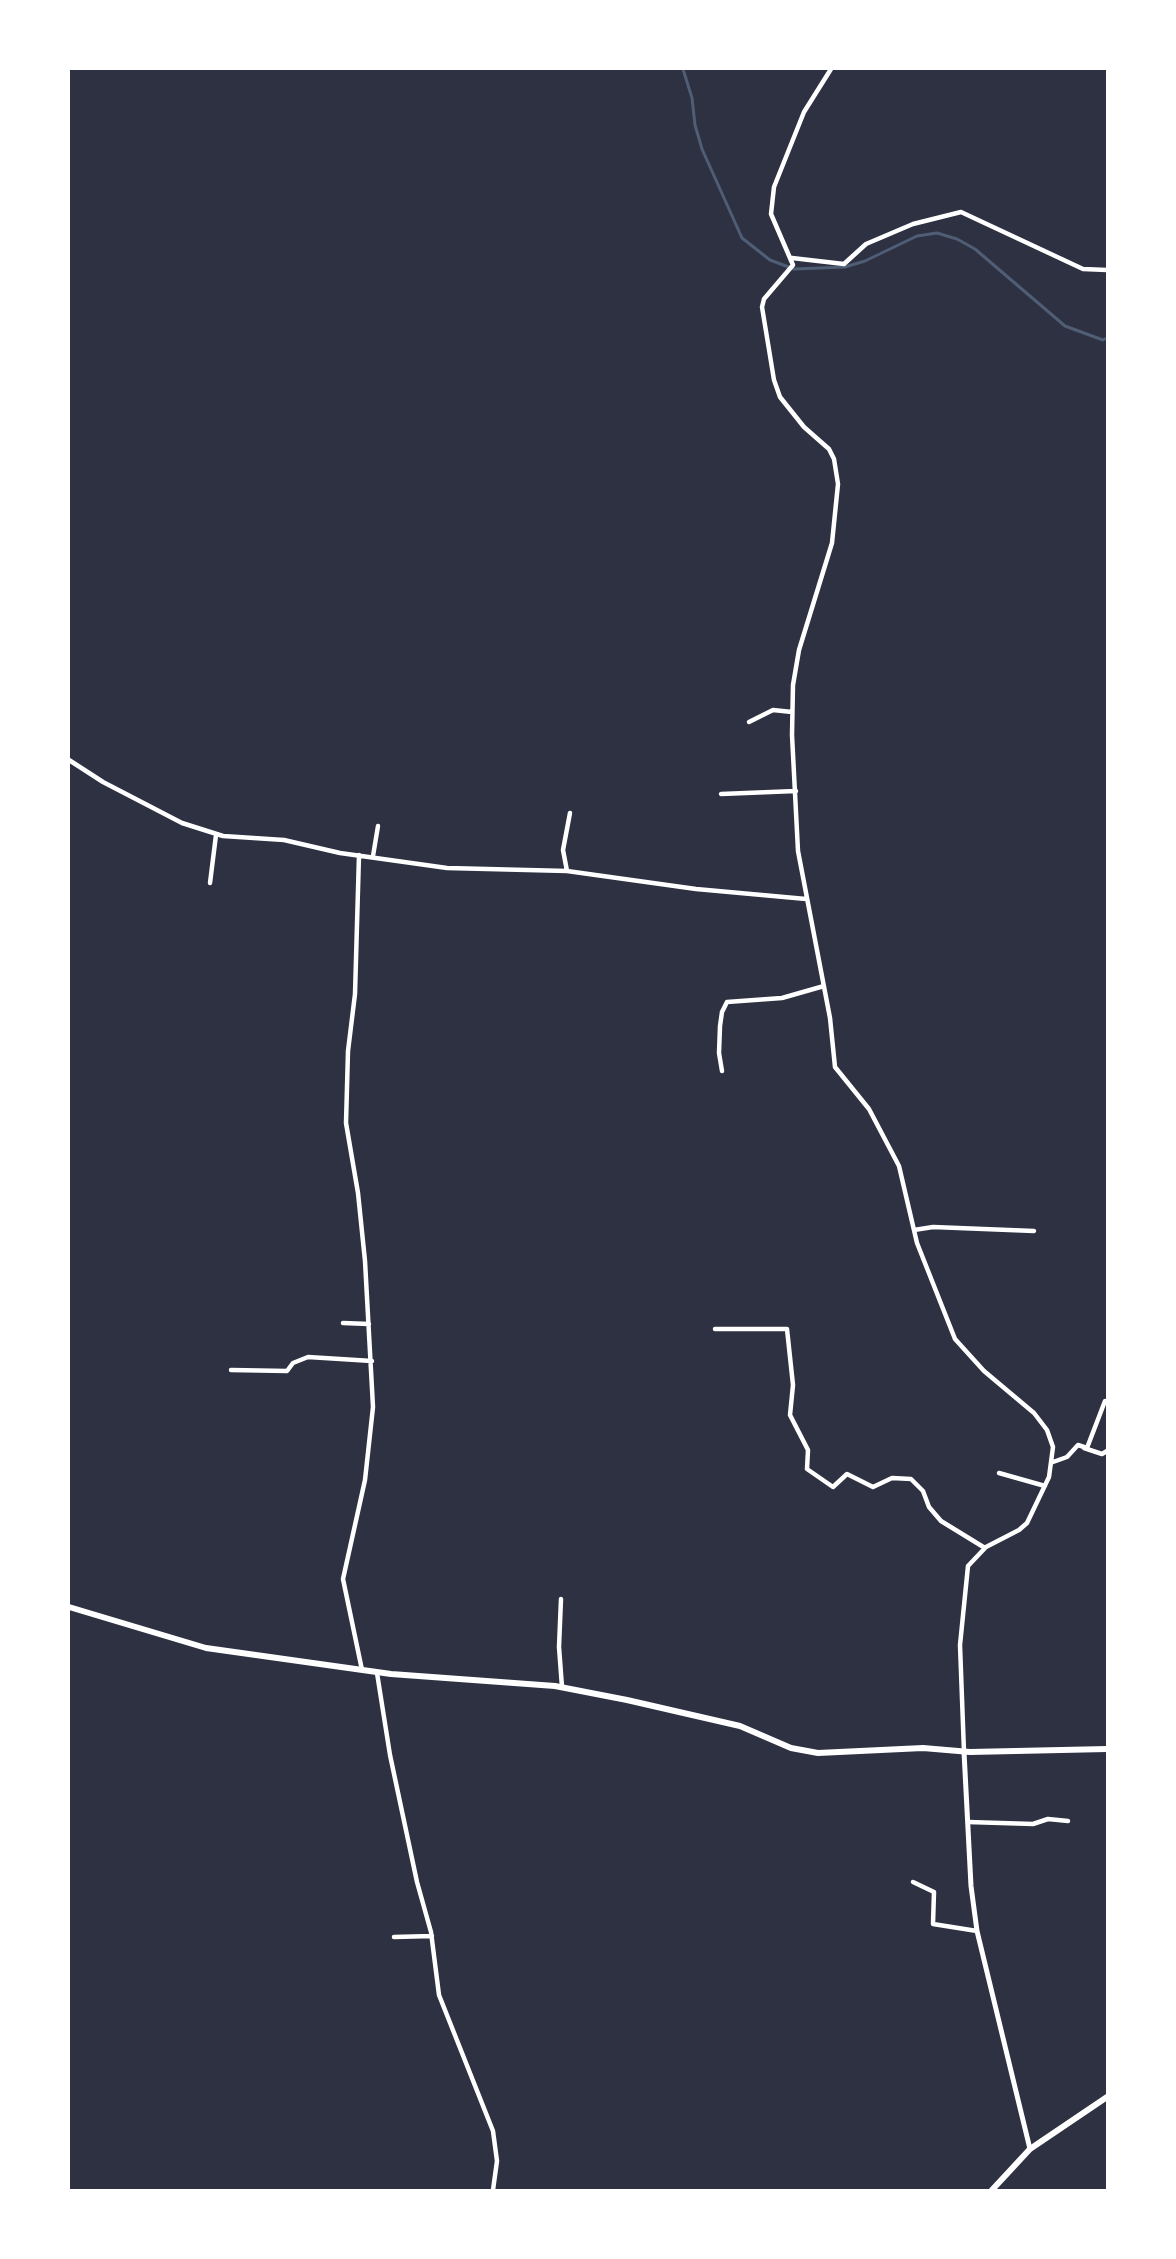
<!DOCTYPE html>
<html>
<head>
<meta charset="utf-8">
<style>
	body { margin:0 }
	#map { position:relative; width:1176px; height:2259px; overflow:hidden; background:#2d3142; font-family:Mulish,sans-serif }
	canvas { display:block }
	.frame { position:absolute; inset:0; border:70px solid #fff; pointer-events:none }
</style>
</head>
<body>
<div id="map">
<canvas width="1176" height="2259"></canvas>
<div class="frame"></div>
</div>
<script>
const ctx = document.querySelector('canvas').getContext('2d');
ctx.lineJoin = 'round';
const poly = rows => new Path2D(rows.map(r => 'M' + r).join(''));
function stroke(path, color, width, dash) { ctx.strokeStyle = color; ctx.lineWidth = width; ctx.lineCap = dash ? 'butt' : 'round'; ctx.setLineDash(dash || []); ctx.stroke(path); }
stroke(poly([
	[683,69,692,98,695,125,702,149,742,238,770,260,794,269,845,267,865,261,917,236,937,233,957,239,975,249,1065,326,1103,340,1107,338]
]), '#4f5d75', 3);
stroke(poly([
	[831,69,804,112,774,187,771,214,793,265,764,299,762,307,774,380,780,397,804,427,829,449,834,459,838,484,832,543,799,650,793,685,792,735,798,851,830,1018,835,1067,869,1109,899,1166,917,1243,955,1339,984,1371,1034,1413,1047,1430,1053,1447,1049,1477,1027,1523,1019,1530,986,1547,968,1566,960,1645,964,1752],
	[792,258,844,264,866,244,913,224,961,212,1083,269,1107,270],
	[749,722,773,710,792,712],
	[69,760,103,782,182,823,223,836,284,840,340,853,447,868,567,871,696,889,806,899],
	[721,794,796,791],
	[359,855,355,994,348,1051,346,1123,358,1193,365,1261,373,1407,365,1480,343,1579,362,1670],
	[373,856,378,826],
	[567,871,563,850,570,813],
	[210,883,216,835],
	[722,1071,719,1053,720,1026,722,1012,727,1002,782,998,824,986],
	[914,1230,933,1227,1034,1231],
	[343,1323,369,1324],
	[715,1329,787,1329,793,1385,790,1415,808,1450,807,1469,833,1487,847,1474,873,1487,892,1478,911,1479,923,1491,929,1507,941,1521,985,1548],
	[231,1370,287,1371,293,1363,308,1357,372,1361],
	[1084,1448,1102,1454,1107,1451],
	[1053,1462,1067,1457,1078,1445,1087,1448,1105,1401],
	[999,1473,1045,1486],
	[561,1599,559,1647,562,1687],
	[377,1673,390,1755,417,1882,431,1932,439,1995,493,2131,497,2161,493,2190],
	[968,1822,1033,1824,1048,1819,1068,1821],
	[913,1882,934,1892,933,1924,977,1931],
	[394,1937,432,1936]
]), '#fff', 4.5);
stroke(poly([
	[964,1752,971,1886,977,1931,1030,2149]
]), '#fff', 5);
stroke(poly([
	[69,1607,206,1648,391,1674,555,1686,627,1700,740,1726,791,1748,818,1753,923,1748,970,1752,1107,1749],
	[992,2190,1030,2149,1107,2097]
]), '#fff', 6);
</script>
</body>
</html>
